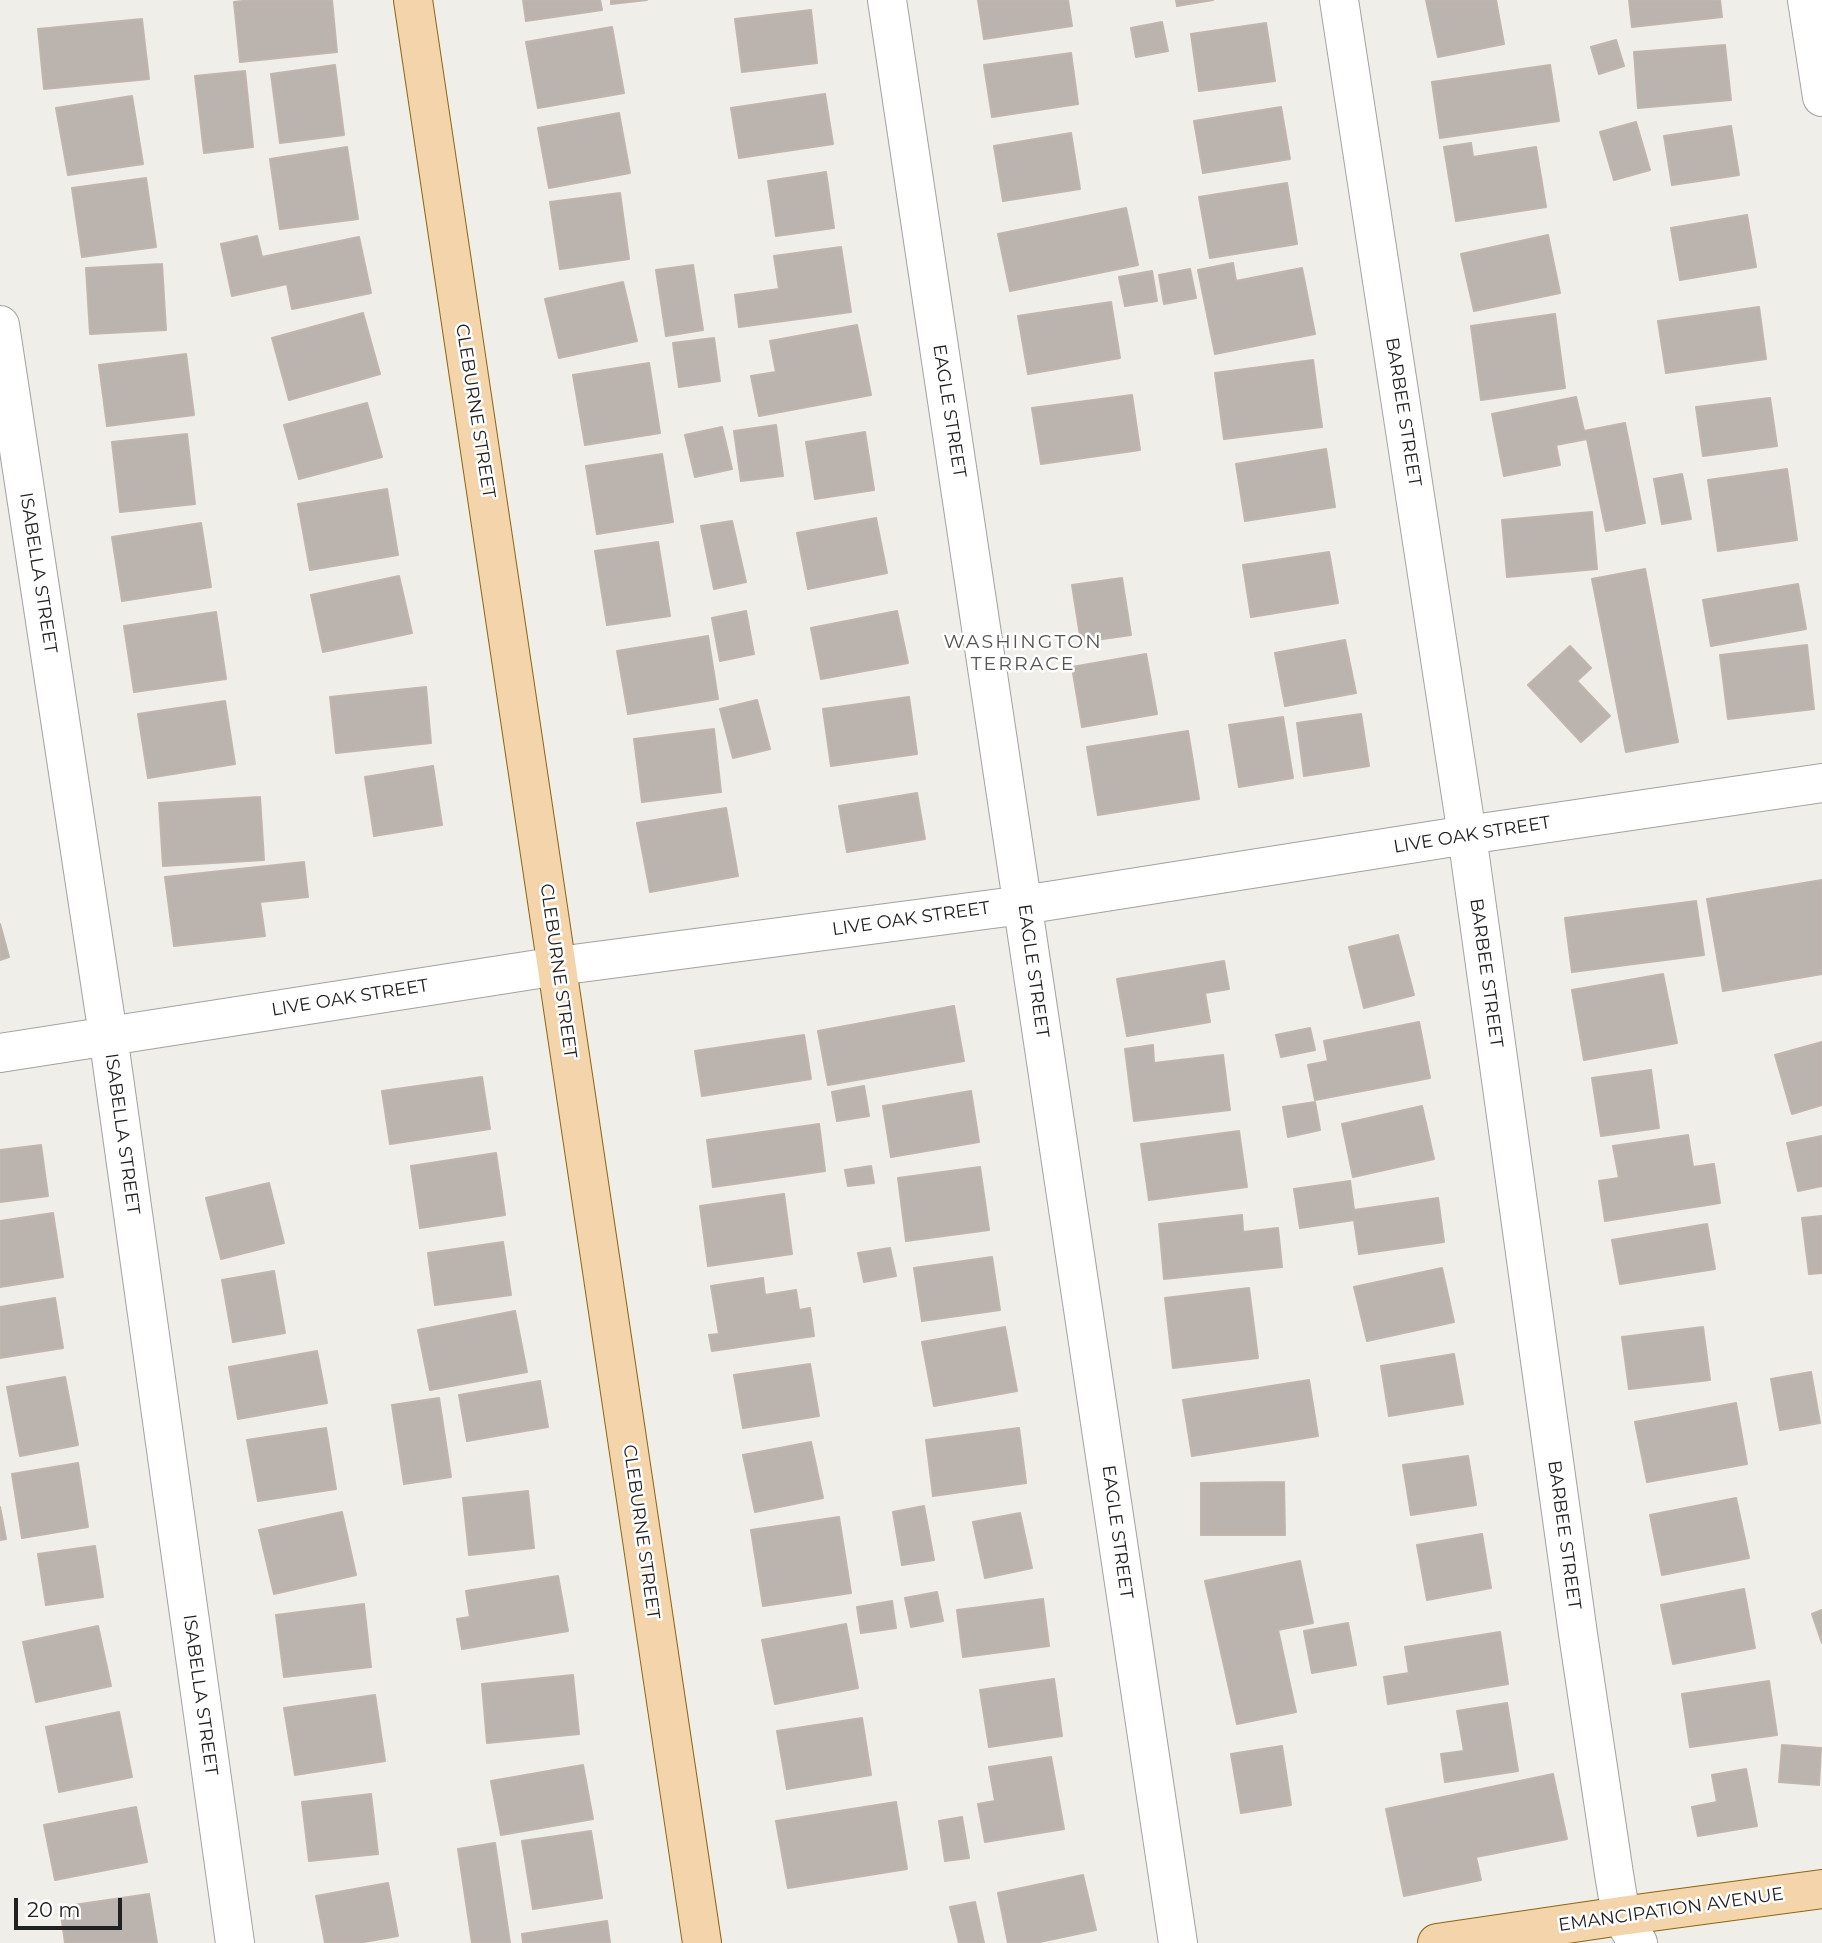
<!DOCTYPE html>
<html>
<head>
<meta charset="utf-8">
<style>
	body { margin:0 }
	#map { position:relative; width:1822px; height:1943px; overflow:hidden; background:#f0eee9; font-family:Montserrat,sans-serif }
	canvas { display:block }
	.scale { position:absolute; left:14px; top:1898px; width:108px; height:32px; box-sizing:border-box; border:4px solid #212121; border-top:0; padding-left:9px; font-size:21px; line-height:24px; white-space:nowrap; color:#212121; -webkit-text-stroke:5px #fff; paint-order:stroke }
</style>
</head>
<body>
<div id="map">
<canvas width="1822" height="1943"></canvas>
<div class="scale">20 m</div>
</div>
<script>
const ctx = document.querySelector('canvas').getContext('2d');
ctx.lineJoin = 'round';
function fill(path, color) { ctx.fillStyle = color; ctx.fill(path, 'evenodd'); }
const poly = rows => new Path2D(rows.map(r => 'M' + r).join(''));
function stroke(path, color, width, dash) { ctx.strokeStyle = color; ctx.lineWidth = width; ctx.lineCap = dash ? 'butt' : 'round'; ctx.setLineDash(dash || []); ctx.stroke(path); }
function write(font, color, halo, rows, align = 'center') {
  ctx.font = font + ' Montserrat,sans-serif'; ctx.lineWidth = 5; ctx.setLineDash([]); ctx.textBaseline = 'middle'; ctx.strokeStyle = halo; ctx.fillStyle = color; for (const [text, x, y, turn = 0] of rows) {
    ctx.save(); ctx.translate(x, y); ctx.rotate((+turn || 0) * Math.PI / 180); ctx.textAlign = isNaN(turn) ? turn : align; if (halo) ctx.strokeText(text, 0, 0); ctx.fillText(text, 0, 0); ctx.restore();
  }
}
const building = poly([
	[251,0,332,0,337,52,240,62,234,2,251,0],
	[523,0,600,0,602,10,526,21,523,0],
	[611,0,647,0,611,4,611,0],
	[978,0,1068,0,1072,26,984,39,978,0],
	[1176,0,1213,0,1177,6,1176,0],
	[1426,0,1496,0,1504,44,1438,57,1426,0],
	[1629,0,1720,0,1722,17,1632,27,1629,0],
	[811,10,817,63,742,72,735,19,811,10],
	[142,19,149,79,44,89,38,29,142,19],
	[1162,22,1168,51,1136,57,1131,28,1162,22],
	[1266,23,1275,81,1199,91,1191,34,1266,23],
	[612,27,624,93,538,108,526,42,612,27],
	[1616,40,1624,66,1599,74,1591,47,1616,40],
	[1725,45,1731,100,1638,108,1634,52,1725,45],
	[1071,53,1078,104,992,117,984,65,1071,53],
	[335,65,344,135,280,143,271,74,335,65],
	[1550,65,1559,121,1440,138,1432,82,1550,65],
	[245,71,253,147,204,153,195,76,245,71],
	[825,94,833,144,739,158,731,108,825,94],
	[132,96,143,164,68,175,56,108,132,96],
	[1281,107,1290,159,1203,173,1194,121,1281,107],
	[619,113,630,173,549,188,538,128,619,113],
	[1636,122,1650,170,1614,180,1600,132,1636,122],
	[1731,126,1739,175,1672,185,1664,136,1731,126],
	[1071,133,1080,189,1003,201,994,146,1071,133],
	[1471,143,1473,157,1536,147,1546,207,1456,221,1444,147,1471,143],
	[347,147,358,219,280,229,270,159,347,147],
	[826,172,834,228,776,236,768,181,826,172],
	[146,178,156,247,82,257,72,188,146,178],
	[1287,183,1297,244,1210,258,1199,197,1287,183],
	[620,193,629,259,560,269,550,202,620,193],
	[1126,208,1138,265,1010,291,998,234,1126,208],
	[1747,215,1756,267,1680,280,1671,228,1747,215],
	[1548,235,1560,293,1474,311,1461,254,1548,235],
	[257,236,262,257,359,237,371,293,292,309,287,284,232,296,221,244,257,236],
	[841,247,851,312,739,327,735,295,779,289,774,256,841,247],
	[1233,263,1236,281,1302,268,1315,334,1215,354,1198,270,1233,263],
	[162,264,166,330,90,334,86,268,162,264],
	[693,265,703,330,666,336,656,270,693,265],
	[1190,269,1196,298,1164,304,1159,275,1190,269],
	[1152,271,1157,301,1125,306,1119,277,1152,271],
	[623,282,637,341,559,358,545,299,623,282],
	[1111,302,1120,358,1028,374,1018,316,1111,302],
	[1759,307,1766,359,1666,373,1658,321,1759,307],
	[363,313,380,374,289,400,272,338,363,313],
	[1555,314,1565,388,1481,400,1471,326,1555,314],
	[857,325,871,395,759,416,751,376,776,372,770,341,857,325],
	[714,338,720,381,679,387,673,343,714,338],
	[186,354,194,415,107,426,99,365,186,354],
	[1313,360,1322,427,1224,439,1215,373,1313,360],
	[649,363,660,433,585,445,573,375,649,363],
	[1132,395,1140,450,1041,464,1032,408,1132,395],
	[1576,397,1584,431,1625,423,1645,523,1606,531,1587,439,1556,445,1560,465,1504,476,1492,414,1576,397],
	[1770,398,1777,446,1703,456,1696,407,1770,398],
	[367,403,382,457,299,479,284,425,367,403],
	[776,425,783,476,741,481,734,431,776,425],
	[722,427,732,469,695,477,685,435,722,427],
	[865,432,874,490,815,499,806,442,865,432],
	[187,434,195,504,120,512,112,442,187,434],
	[1326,449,1335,507,1245,521,1236,464,1326,449],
	[662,454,673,522,597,534,586,466,662,454],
	[1787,469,1797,540,1718,551,1708,480,1787,469],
	[1682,474,1691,519,1662,524,1654,479,1682,474],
	[387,489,398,555,310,570,298,504,387,489],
	[1592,512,1597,569,1507,577,1502,520,1592,512],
	[876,518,887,573,808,589,797,533,876,518],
	[732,521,746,582,714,589,701,526,732,521],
	[201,523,211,587,122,601,112,537,201,523],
	[658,542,670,616,607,625,595,551,658,542],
	[1329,552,1338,603,1251,617,1243,565,1329,552],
	[1645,569,1678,742,1626,752,1592,579,1645,569],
	[399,576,412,633,323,652,311,595,399,576],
	[1122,578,1131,635,1081,642,1072,585,1122,578],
	[1798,584,1806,629,1711,646,1703,600,1798,584],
	[746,611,754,654,720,661,712,618,746,611],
	[897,611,908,663,821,679,811,628,897,611],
	[216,612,226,679,134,692,124,626,216,612],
	[708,636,718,699,628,714,617,651,708,636],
	[1345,640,1356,693,1285,706,1275,653,1345,640],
	[1807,645,1814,709,1728,719,1720,655,1807,645],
	[1570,646,1591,668,1577,681,1610,716,1581,742,1528,685,1570,646],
	[1146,654,1157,714,1082,727,1072,667,1146,654],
	[426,687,431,743,336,753,330,697,426,687],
	[909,697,917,754,831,766,823,709,909,697],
	[757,700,770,749,733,758,720,709,757,700],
	[225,701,235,764,148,778,138,714,225,701],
	[1361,714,1369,766,1304,776,1297,723,1361,714],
	[1283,717,1293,778,1239,787,1229,725,1283,717],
	[714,729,721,792,642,802,634,739,714,729],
	[1188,731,1199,799,1098,815,1087,747,1188,731],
	[433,766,442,825,374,836,365,777,433,766],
	[917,793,925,839,847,852,839,806,917,793],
	[260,797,264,860,163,866,159,803,260,797],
	[726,808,738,876,650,892,637,823,726,808],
	[304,862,308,897,260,902,265,936,174,946,165,877,304,862],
	[1822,880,1822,974,1723,991,1707,899,1822,880],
	[1696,901,1704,955,1572,972,1565,918,1696,901],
	[0,924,9,957,0,960,0,924],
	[1398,935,1414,995,1364,1008,1349,947,1398,935],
	[1224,961,1229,989,1205,993,1210,1022,1127,1036,1117,979,1224,961],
	[1663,974,1677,1043,1584,1060,1572,990,1663,974],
	[954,1006,964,1061,828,1085,818,1031,954,1006],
	[1419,1022,1430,1078,1315,1100,1308,1065,1328,1061,1324,1041,1419,1022],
	[1310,1028,1315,1050,1281,1057,1276,1035,1310,1028],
	[804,1035,811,1079,702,1096,695,1051,804,1035],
	[1822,1042,1822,1105,1792,1114,1775,1055,1822,1042],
	[1153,1045,1154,1063,1223,1055,1230,1110,1134,1121,1125,1049,1153,1045],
	[1651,1070,1659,1128,1601,1136,1592,1078,1651,1070],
	[482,1077,490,1129,390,1144,382,1091,482,1077],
	[864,1086,869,1116,837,1121,832,1092,864,1086],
	[971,1091,979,1142,891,1157,883,1106,971,1091],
	[1315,1102,1320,1130,1288,1137,1283,1107,1315,1102],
	[1422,1106,1434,1159,1353,1177,1342,1124,1422,1106],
	[819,1124,825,1171,713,1187,707,1140,819,1124],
	[1239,1131,1247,1187,1149,1200,1141,1144,1239,1131],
	[1688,1135,1693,1167,1714,1164,1720,1203,1605,1221,1599,1181,1619,1178,1613,1146,1688,1135],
	[1822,1136,1822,1186,1798,1191,1787,1143,1822,1136],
	[41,1145,48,1196,0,1202,0,1150,41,1145],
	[496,1153,505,1215,420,1228,411,1166,496,1153],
	[871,1166,874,1183,848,1186,845,1170,871,1166],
	[980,1167,989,1230,906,1241,898,1178,980,1167],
	[1350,1181,1354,1210,1438,1198,1444,1242,1359,1254,1354,1220,1300,1228,1294,1189,1350,1181],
	[269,1183,284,1243,221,1259,206,1198,269,1183],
	[784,1194,792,1254,708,1266,700,1206,784,1194],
	[53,1213,63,1277,0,1287,0,1221,53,1213],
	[1242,1215,1243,1232,1278,1228,1282,1267,1164,1279,1159,1224,1242,1215],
	[1822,1216,1822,1273,1809,1274,1802,1218,1822,1216],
	[1707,1224,1715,1269,1620,1284,1612,1240,1707,1224],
	[503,1242,511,1295,435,1305,428,1253,503,1242],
	[890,1248,896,1276,864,1282,858,1253,890,1248],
	[992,1257,1000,1310,922,1321,914,1268,992,1257],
	[1442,1268,1454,1322,1367,1341,1354,1287,1442,1268],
	[274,1271,285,1333,233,1342,222,1280,274,1271],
	[763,1278,765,1295,796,1290,799,1310,810,1308,814,1336,712,1351,709,1335,719,1334,711,1286,763,1278],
	[1249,1288,1258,1358,1173,1368,1165,1298,1249,1288],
	[55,1298,63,1348,0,1358,0,1307,55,1298],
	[515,1311,527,1372,430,1390,418,1330,515,1311],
	[1005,1327,1017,1391,934,1406,922,1342,1005,1327],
	[1703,1327,1710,1380,1629,1389,1622,1337,1703,1327],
	[317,1351,327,1403,238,1419,229,1367,317,1351],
	[1454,1354,1463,1404,1389,1416,1381,1366,1454,1354],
	[810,1364,819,1416,743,1428,734,1375,810,1364],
	[1811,1372,1820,1423,1780,1430,1771,1379,1811,1372],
	[65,1377,78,1445,20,1456,7,1387,65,1377],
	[1309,1380,1318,1436,1192,1456,1183,1400,1309,1380],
	[540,1381,548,1427,467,1441,459,1395,540,1381],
	[439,1398,451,1477,404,1484,392,1405,439,1398],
	[1736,1403,1747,1464,1647,1482,1635,1422,1736,1403],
	[326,1428,336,1489,258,1501,247,1440,326,1428],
	[1019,1428,1026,1483,933,1496,926,1440,1019,1428],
	[811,1442,823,1498,755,1512,743,1455,811,1442],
	[1468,1456,1476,1505,1411,1515,1403,1465,1468,1456],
	[78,1463,88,1527,22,1538,12,1474,78,1463],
	[1284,1482,1285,1535,1201,1535,1201,1483,1284,1482],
	[528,1491,534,1548,469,1555,463,1498,528,1491],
	[1736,1498,1749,1558,1662,1575,1650,1515,1736,1498],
	[924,1506,934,1560,902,1565,893,1512,924,1506],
	[0,1507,6,1539,0,1540,0,1507],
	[342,1512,356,1575,274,1594,259,1530,342,1512],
	[1020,1513,1032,1568,985,1578,973,1522,1020,1513],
	[839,1517,851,1593,763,1606,751,1530,839,1517],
	[1482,1534,1491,1588,1427,1600,1417,1545,1482,1534],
	[95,1546,103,1597,46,1605,38,1554,95,1546],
	[1300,1561,1313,1623,1278,1630,1296,1712,1237,1724,1205,1581,1300,1561],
	[558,1576,568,1631,462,1649,457,1619,470,1617,466,1591,558,1576],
	[1744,1589,1755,1648,1673,1664,1661,1605,1744,1589],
	[937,1592,943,1621,911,1627,905,1598,937,1592],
	[1043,1599,1049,1646,963,1657,957,1610,1043,1599],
	[892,1601,896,1628,861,1633,857,1607,892,1601],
	[364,1604,371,1667,284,1677,276,1615,364,1604],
	[1822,1610,1822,1643,1812,1614,1822,1610],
	[1348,1623,1356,1665,1312,1673,1304,1631,1348,1623],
	[846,1624,858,1688,775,1704,762,1640,846,1624],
	[98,1626,111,1686,36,1702,23,1642,98,1626],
	[1500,1632,1508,1684,1388,1704,1384,1677,1409,1673,1405,1647,1500,1632],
	[573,1675,579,1734,487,1743,482,1684,573,1675],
	[1054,1679,1062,1736,989,1747,980,1690,1054,1679],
	[1769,1681,1777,1735,1690,1747,1682,1694,1769,1681],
	[375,1695,385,1761,295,1775,284,1708,375,1695],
	[1507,1703,1518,1771,1445,1782,1441,1754,1464,1751,1457,1711,1507,1703],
	[119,1712,132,1777,59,1792,46,1727,119,1712],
	[862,1718,871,1775,787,1789,777,1731,862,1718],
	[1782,1745,1821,1748,1819,1785,1779,1782,1782,1745],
	[1282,1746,1291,1805,1241,1813,1231,1754,1282,1746],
	[1051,1757,1064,1829,985,1842,978,1804,995,1801,989,1767,1051,1757],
	[583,1765,593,1819,501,1835,491,1781,583,1765],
	[1746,1769,1757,1826,1698,1836,1692,1807,1717,1802,1712,1775,1746,1769],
	[1553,1774,1567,1839,1476,1857,1481,1880,1404,1896,1386,1809,1553,1774],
	[371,1794,378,1854,309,1861,302,1802,371,1794],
	[896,1802,907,1869,788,1888,776,1821,896,1802],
	[136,1807,147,1862,55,1880,44,1825,136,1807],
	[962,1817,969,1858,945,1861,939,1821,962,1817],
	[591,1831,602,1898,533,1909,522,1841,591,1831],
	[495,1843,510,1943,472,1943,458,1849,495,1843],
	[1083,1875,1096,1930,1035,1943,1008,1943,998,1893,1083,1875],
	[388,1883,398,1936,358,1943,325,1943,316,1896,388,1883],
	[149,1894,157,1943,65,1943,60,1907,149,1894],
	[975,1902,984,1943,959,1943,950,1907,975,1902],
	[607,1921,610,1943,523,1943,522,1934,607,1921]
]);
fill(building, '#bab3ae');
stroke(building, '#c1b5ac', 2);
const minor = poly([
	[887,0,1178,1943],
	[1339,0,1467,835,1578,1634,1614,1874,1621,1916,1638,1943],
	[1807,0,1822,97],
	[0,325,108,1035,235,1943],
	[0,1053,558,966,1023,905,1467,835,1822,783]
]);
const major = poly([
	[413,0,702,1943],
	[1437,1943,1621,1916,1822,1889]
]);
stroke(minor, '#a2a2a2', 40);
stroke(major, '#8e650f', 40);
stroke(minor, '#fff', 38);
stroke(major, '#f3d4ab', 38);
write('18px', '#212121', '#fff', [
	["CLEBURNE STREET",475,411,81],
	["EAGLE STREET",949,411,81],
	["BARBEE STREET",1403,412,81],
	["ISABELLA STREET",38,573,81],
	["LIVE OAK STREET",1472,835,-9],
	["LIVE OAK STREET",911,919,-8],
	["CLEBURNE STREET",558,971,82],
	["EAGLE STREET",1033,971,82],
	["BARBEE STREET",1486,973,82],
	["LIVE OAK STREET",350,998,-9],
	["ISABELLA STREET",122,1134,82],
	["CLEBURNE STREET",641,1532,82],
	["EAGLE STREET",1117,1532,82],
	["BARBEE STREET",1564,1535,82],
	["ISABELLA STREET",200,1695,82],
	["EMANCIPATION AVENUE",1671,1910,-8]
]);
ctx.letterSpacing = '2px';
write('19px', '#545454', '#fff', [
	["WASHINGTON",1023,642],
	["TERRACE",1023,664]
]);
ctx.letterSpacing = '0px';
</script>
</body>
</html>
